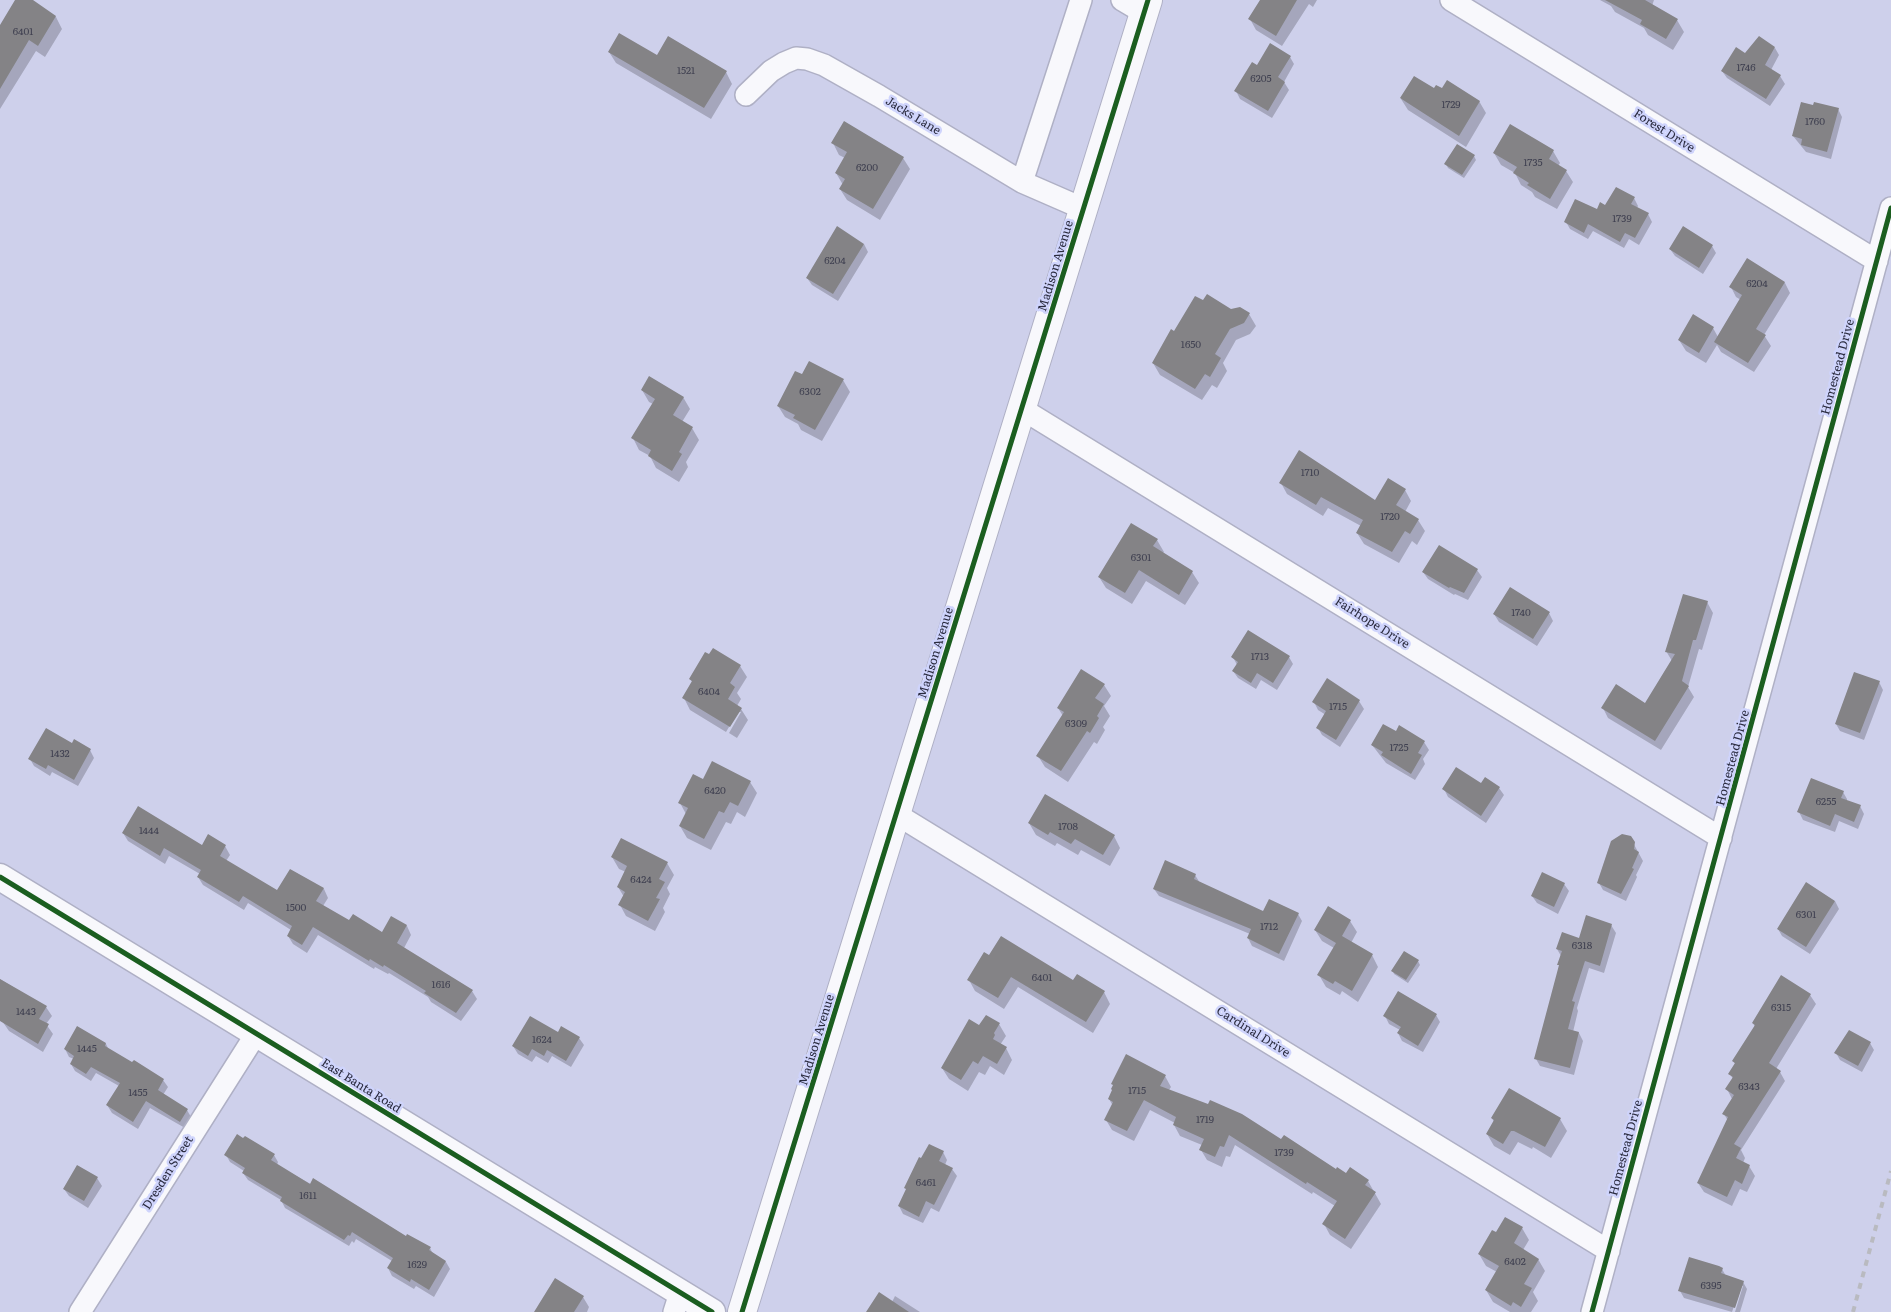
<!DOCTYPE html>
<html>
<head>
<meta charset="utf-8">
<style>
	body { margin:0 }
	canvas { display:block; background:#ced0eb }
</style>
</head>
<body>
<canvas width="1891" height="1312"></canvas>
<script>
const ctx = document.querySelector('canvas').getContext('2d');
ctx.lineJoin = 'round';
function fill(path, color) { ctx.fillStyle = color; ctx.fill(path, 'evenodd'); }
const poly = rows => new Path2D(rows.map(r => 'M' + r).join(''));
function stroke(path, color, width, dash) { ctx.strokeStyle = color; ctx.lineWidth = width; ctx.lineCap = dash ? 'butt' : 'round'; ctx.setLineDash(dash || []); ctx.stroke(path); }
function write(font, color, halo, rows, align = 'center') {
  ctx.font = font + ' Literata,serif'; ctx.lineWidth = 5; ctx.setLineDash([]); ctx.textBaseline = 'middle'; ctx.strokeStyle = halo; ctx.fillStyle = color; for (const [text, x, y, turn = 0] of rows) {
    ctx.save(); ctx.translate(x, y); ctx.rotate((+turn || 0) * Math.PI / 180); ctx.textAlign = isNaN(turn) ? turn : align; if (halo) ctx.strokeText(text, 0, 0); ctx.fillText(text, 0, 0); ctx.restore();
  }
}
fill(poly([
	[16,0,30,0,56,17,62,29,45,57,36,51,0,109,0,27],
	[1261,0,1317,0,1313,7,1309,4,1282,46,1256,30,1250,19],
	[1600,0,1654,0,1652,6,1677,20,1684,32,1673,50,1648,35,1644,28,1615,12,1611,6],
	[1775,48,1779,55,1771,70,1780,76,1785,84,1770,106,1727,78,1722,71,1745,55],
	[609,52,726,72,732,84,711,119,616,63],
	[1290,57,1294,64,1284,82,1289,90,1272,118,1240,99,1236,91,1258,67],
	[1434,90,1479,101,1486,113,1466,147,1408,110,1401,99],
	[1838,109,1842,117,1831,159,1806,152,1793,136],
	[833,143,903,158,910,169,880,220,847,200,840,189,843,185,836,173,845,158,839,155],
	[1553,151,1560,163,1558,166,1566,171,1573,182,1557,209,1535,197,1532,192,1521,185,1515,173,1501,165,1494,153],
	[1474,156,1476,160,1464,178,1448,168,1446,164],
	[1634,198,1638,206,1637,208,1648,214,1652,222,1639,245,1629,239,1624,248,1593,231,1588,239,1570,229,1566,222],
	[864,244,868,252,838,301,812,285,807,278],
	[1712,246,1716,253,1703,274,1675,256,1670,249],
	[1747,260,1785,283,1790,293,1764,335,1771,346,1754,372,1721,352,1717,345,1706,363,1686,351,1679,340,1693,316,1713,328,1718,337,1741,300,1736,297,1731,287],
	[1231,310,1249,314,1256,326,1250,334,1236,340,1223,363,1227,371,1217,388,1212,385,1202,400,1160,375,1153,363],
	[802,376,843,380,850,392,822,441,801,430,798,424,785,417,778,406],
	[642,390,683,397,690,409,682,422,692,428,699,440,686,462,688,467,679,482,656,468,650,456,639,450,633,438,653,404,649,402],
	[1281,483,1375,502,1405,490,1411,501,1405,512,1418,520,1425,531,1417,545,1412,541,1399,563,1364,544,1357,533,1361,526,1328,508,1323,516,1287,494],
	[1157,540,1164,552,1163,553,1192,572,1199,583,1185,605,1146,581,1132,604,1106,588,1099,577],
	[1477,570,1482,577,1468,600,1455,594,1454,595,1428,579,1423,572],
	[1707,602,1713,613,1702,650,1699,649,1688,687,1694,697,1661,750,1608,718,1603,708,1646,704,1672,661,1666,651],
	[1549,613,1553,621,1537,646,1499,622,1494,614],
	[1233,657,1289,657,1293,664,1277,690,1261,680,1256,689,1238,678,1233,671,1237,665],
	[740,666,747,677,737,693,741,699,737,706,741,709,748,720,737,738,729,733,741,712,738,712,726,732,690,710,684,698,693,683,690,679],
	[1879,682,1883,690,1864,740,1840,731,1836,724],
	[1104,685,1111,696,1104,706,1110,716,1103,727,1105,730,1097,744,1094,742,1068,782,1045,767,1038,756,1063,716,1058,708],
	[1359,701,1364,709,1340,747,1322,735,1318,728,1326,715,1318,710,1314,702],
	[1396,733,1424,742,1429,750,1423,759,1425,764,1415,780,1386,763,1372,745],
	[72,745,90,750,94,758,78,786,52,772,50,776,34,766,30,759],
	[703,781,750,782,757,793,745,817,737,812,731,824,726,822,711,850,687,838,680,826,686,814,680,803],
	[1482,785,1499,788,1504,795,1486,823,1448,797,1444,789],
	[1843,792,1847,799,1847,801,1860,806,1864,814,1858,829,1839,821,1835,832,1803,820,1799,812],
	[1029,823,1114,836,1120,848,1110,866,1081,850,1078,855,1057,843,1055,846,1036,835],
	[123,833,202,847,225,846,230,855,226,861,278,891,291,870,324,889,328,898,323,906,349,922,382,933,392,918,407,926,411,935,404,948,472,991,477,999,461,1021,431,1002,428,997,389,973,388,974,375,967,374,969,318,935,307,953,293,944,288,936,291,930,248,903,244,910,203,885,198,877,200,874,169,856,165,864,128,841],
	[1630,837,1643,861,1636,875,1637,877,1626,901,1603,890,1599,883],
	[612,857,667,863,674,875,667,888,670,894,663,908,665,912,655,931,626,916,620,905,624,897,618,887,626,872,619,869],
	[1195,875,1200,883,1264,913,1298,914,1302,921,1284,961,1252,946,1248,938,1250,934,1159,896,1154,889],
	[1564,884,1569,891,1558,914,1537,903,1532,896],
	[1835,901,1839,909,1810,954,1782,936,1778,929],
	[1350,921,1357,932,1351,943,1372,955,1378,967,1358,1002,1342,991,1340,995,1326,987,1319,975,1334,948,1322,941,1315,930],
	[1611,925,1616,933,1604,973,1589,968,1577,1008,1578,1011,1573,1032,1579,1033,1583,1041,1574,1075,1540,1066,1536,1059,1560,967,1558,964,1561,956,1557,949],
	[984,954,1104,992,1110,1004,1093,1033,1018,987,1004,1009,975,991,969,980],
	[1418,961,1420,965,1408,983,1394,974,1393,971],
	[0,979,46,1007,52,1016,46,1024,53,1034,43,1052,9,1031,0,1018],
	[1810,995,1816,1004,1776,1069,1780,1072,1785,1081,1741,1150,1745,1158,1743,1163,1749,1166,1755,1176,1747,1192,1740,1189,1732,1206,1704,1192,1698,1183,1728,1121,1724,1114,1732,1099,1727,1089,1733,1079,1730,1074,1736,1065,1733,1061,1755,1027,1753,1023],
	[1436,1015,1440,1022,1423,1052,1402,1041,1398,1033,1400,1030,1389,1024,1385,1016],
	[999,1024,1006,1036,1000,1045,1006,1048,1012,1060,1004,1075,990,1066,985,1075,979,1072,968,1091,949,1079,942,1068,980,1027],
	[558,1034,579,1038,584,1045,571,1067,552,1056,548,1063,536,1056,532,1062,518,1054,513,1046],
	[1870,1043,1874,1050,1862,1072,1840,1060,1836,1053],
	[106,1044,109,1050,163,1080,168,1087,163,1095,187,1110,191,1117,185,1128,150,1108,138,1129,112,1113,107,1105,119,1086,96,1073,91,1081,75,1071,71,1064,74,1059,69,1057,65,1049],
	[1165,1076,1171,1087,1169,1090,1281,1141,1336,1171,1368,1181,1381,1204,1351,1249,1330,1235,1324,1224,1335,1206,1313,1192,1312,1194,1235,1145,1230,1157,1226,1156,1222,1167,1207,1160,1201,1150,1202,1145,1180,1136,1174,1125,1175,1123,1150,1110,1134,1141,1112,1130,1106,1120,1113,1106,1109,1099],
	[1492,1118,1560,1119,1567,1131,1551,1158,1533,1147,1532,1149,1518,1142,1510,1155,1494,1146,1487,1134,1494,1122],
	[943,1152,947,1160,945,1165,952,1169,957,1176,939,1212,931,1208,923,1223,903,1214,899,1206],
	[226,1155,274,1155,278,1162,277,1165,406,1238,430,1248,433,1254,446,1262,450,1269,434,1297,416,1286,414,1289,392,1276,388,1268,392,1261,356,1239,354,1243,352,1241,349,1246,285,1208,281,1200,248,1180,243,1173,244,1171,230,1162],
	[78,1166,97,1178,102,1186,88,1208,69,1196,64,1189],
	[1522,1228,1529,1240,1523,1250,1538,1259,1545,1271,1533,1292,1538,1301,1531,1312,1510,1312,1493,1302,1486,1290,1497,1272,1486,1266,1479,1254,1496,1234],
	[1722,1269,1726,1276,1743,1282,1747,1289,1740,1312,1735,1312,1743,1286,1741,1286,1732,1312,1684,1298,1680,1291],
	[895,1296,920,1312,868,1312,892,1302],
	[583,1297,589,1307,587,1312,541,1312]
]), '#0003');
fill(poly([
	[15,0,33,0,56,16,38,46,29,40,0,89,0,25],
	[1260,0,1297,0,1276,36,1248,19],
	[1605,0,1645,0,1678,19,1666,39,1640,24,1642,20],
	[619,33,657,55,668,36,727,71,704,108,608,52],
	[1759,36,1775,47,1765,65,1781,75,1766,99,1721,71,1736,47,1745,53],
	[1270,43,1291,56,1278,77,1285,82,1268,111,1234,91,1252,62,1257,65],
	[1414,76,1434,88,1436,85,1442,88,1447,80,1480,101,1459,136,1400,98],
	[1801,102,1813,105,1814,102,1839,108,1827,152,1801,145,1802,139,1792,136],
	[844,121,904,157,873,209,839,189,845,179,835,173,847,152,831,143],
	[1510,124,1554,150,1549,159,1567,170,1550,199,1527,185,1529,183,1513,173,1517,167,1493,153],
	[1457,144,1475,155,1462,175,1444,164],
	[1616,187,1635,197,1631,204,1649,213,1635,238,1625,233,1620,242,1588,224,1584,233,1564,222,1575,199,1597,209,1600,202,1605,205],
	[837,226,864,244,833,294,806,278],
	[1683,226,1713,245,1699,268,1669,249],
	[1747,258,1785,282,1756,329,1766,335,1748,363,1714,342,1742,295,1729,287],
	[1207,294,1231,309,1240,307,1250,313,1244,323,1230,329,1215,354,1221,358,1210,377,1205,374,1195,389,1152,363,1171,329,1174,331,1195,296,1203,300],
	[1693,314,1714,327,1699,353,1678,340],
	[809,361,844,379,815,430,793,418,795,415,777,406,795,371,802,374],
	[649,376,684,397,673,415,693,427,679,452,682,454,672,471,648,456,651,450,631,438,655,399,641,390],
	[1299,450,1375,500,1388,478,1406,489,1396,505,1419,519,1410,534,1405,531,1392,552,1356,533,1363,520,1321,497,1316,505,1279,483],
	[1131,523,1158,539,1153,546,1193,571,1179,595,1139,570,1125,593,1098,577],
	[1439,545,1478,569,1464,593,1450,587,1449,588,1422,572],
	[1510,587,1550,612,1533,639,1493,614],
	[1683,594,1708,601,1696,640,1693,640,1682,681,1689,686,1655,741,1601,708,1616,684,1645,703,1675,654,1665,652],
	[1248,630,1290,656,1273,683,1257,673,1251,683,1232,671,1238,662,1231,657],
	[713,648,741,665,730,683,735,687,728,699,742,708,730,727,682,698,692,681,689,679,705,652,709,654],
	[1081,669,1105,684,1095,698,1104,704,1097,716,1099,718,1090,733,1087,731,1061,771,1036,756,1064,712,1057,708],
	[1854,672,1880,681,1860,733,1835,724],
	[1327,678,1360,700,1336,740,1316,728,1326,711,1312,702],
	[1383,724,1396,731,1399,725,1425,741,1418,753,1422,755,1411,774,1381,755,1383,752,1371,745],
	[46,728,72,743,74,739,91,749,74,780,48,765,46,769,28,759],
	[712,761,751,781,738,806,730,802,724,813,719,811,704,839,679,826,688,808,678,803,693,774,703,779],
	[1456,767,1481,783,1485,777,1500,787,1481,816,1442,789],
	[1811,778,1844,791,1841,798,1861,805,1854,822,1835,814,1830,826,1797,812],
	[1045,794,1115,835,1103,855,1075,839,1071,844,1050,832,1048,835,1028,823],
	[138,806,202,845,208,834,226,845,220,856,277,890,290,869,324,888,316,901,349,920,353,914,382,932,391,916,407,925,397,943,473,990,456,1013,424,993,426,991,384,965,383,967,370,959,369,961,313,927,302,945,287,936,292,926,243,896,239,902,197,877,201,870,164,848,160,856,122,833],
	[1622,834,1631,836,1635,842,1634,849,1639,852,1632,868,1634,869,1621,894,1597,883,1611,841],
	[621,838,668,862,659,879,665,882,656,898,660,899,648,921,618,905,625,892,617,887,627,866,611,857],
	[1165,860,1196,874,1194,879,1263,911,1269,899,1299,913,1279,954,1247,938,1251,929,1153,889],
	[1542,872,1565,883,1554,907,1531,896],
	[1806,882,1835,901,1806,947,1777,929],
	[1328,906,1351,920,1342,936,1373,954,1352,991,1335,981,1333,984,1317,975,1336,943,1314,930],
	[1586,915,1612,924,1600,966,1585,961,1572,1001,1575,1002,1568,1029,1579,1032,1570,1068,1534,1059,1559,965,1557,965,1562,951,1556,949,1562,932,1579,938],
	[1001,936,1073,980,1077,974,1105,991,1086,1022,1011,977,998,998,967,980,984,952,989,955],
	[1404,951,1419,960,1406,980,1391,971],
	[1781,975,1811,994,1769,1063,1781,1071,1734,1144,1741,1148,1736,1158,1750,1165,1742,1184,1735,1180,1727,1197,1697,1183,1728,1117,1722,1114,1734,1095,1725,1089,1733,1077,1728,1074,1735,1063,1732,1061,1755,1025,1752,1023],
	[0,979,47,1006,39,1019,49,1024,38,1044,0,1021],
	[1398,991,1437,1014,1418,1046,1397,1033,1401,1027,1383,1016],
	[986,1015,1000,1023,994,1033,995,1035,993,1039,1007,1047,997,1064,983,1056,978,1064,973,1061,961,1080,941,1068,969,1019,979,1025],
	[530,1016,558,1032,561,1026,580,1037,566,1061,547,1050,544,1056,532,1049,528,1056,512,1046],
	[77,1026,106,1043,105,1046,132,1062,134,1060,164,1079,158,1090,188,1109,180,1122,146,1101,133,1122,106,1105,120,1083,91,1067,86,1074,70,1064,74,1056,64,1049],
	[1849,1030,1871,1042,1858,1066,1834,1053],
	[1126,1054,1166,1075,1160,1086,1208,1104,1210,1100,1242,1114,1281,1139,1284,1135,1336,1169,1337,1167,1346,1173,1350,1167,1369,1180,1365,1185,1376,1192,1345,1239,1322,1224,1337,1201,1307,1182,1306,1184,1229,1135,1224,1147,1220,1146,1215,1157,1199,1150,1204,1139,1173,1125,1176,1117,1144,1100,1127,1131,1104,1120,1113,1102,1108,1099,1112,1090,1111,1089,1113,1085,1111,1084],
	[1509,1088,1561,1118,1545,1147,1514,1131,1511,1131,1503,1144,1486,1134,1494,1120,1491,1118],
	[237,1134,243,1138,245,1136,275,1154,271,1160,310,1184,313,1178,406,1236,407,1234,431,1247,429,1250,446,1261,429,1290,411,1279,410,1282,387,1268,393,1258,352,1232,350,1236,348,1235,344,1240,280,1201,282,1197,242,1173,245,1168,224,1155],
	[929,1144,944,1151,939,1161,953,1168,934,1205,926,1201,919,1217,898,1206,906,1189,904,1188,919,1157,921,1158],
	[77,1165,98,1177,84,1201,63,1189],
	[1505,1217,1523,1227,1514,1243,1539,1259,1524,1284,1532,1288,1521,1307,1513,1302,1511,1306,1485,1290,1499,1266,1478,1254,1492,1230,1496,1232],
	[1689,1257,1719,1266,1723,1268,1721,1273,1744,1281,1735,1308,1678,1291],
	[555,1278,584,1296,574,1312,534,1312],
	[879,1292,909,1312,866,1312]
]), '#848386');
const minor = poly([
	[1122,0,1144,13],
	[1451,0,1877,261],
	[746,95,771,71,784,63,796,58,807,59,824,65,879,96,1022,182,1084,209],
	[1022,182,1081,0],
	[1022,409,1721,838],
	[896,814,1609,1251],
	[80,1312,256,1034],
	[674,1312,680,1293],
	[1592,1312,1891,208]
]);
const tertiary = poly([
	[0,877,712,1312]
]);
const secondary = poly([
	[742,1312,1148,0]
]);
stroke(minor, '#afb0c5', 24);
stroke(tertiary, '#afb0c5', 29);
stroke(secondary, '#afb0c5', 30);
stroke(minor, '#f8f8fc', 21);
stroke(tertiary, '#f8f8fc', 26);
stroke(secondary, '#f8f8fc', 28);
stroke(poly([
	[1853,1312,1891,1171]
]), '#b9bac0', 4, [6, 6]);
stroke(poly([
	[0,877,712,1312],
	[742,1312,1148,0],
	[1592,1312,1891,208]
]), '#1b5e20', 5);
write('10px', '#404151', null, [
	["6401",23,32],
	["1746",1746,68],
	["1521",686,71],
	["6205",1261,79],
	["1729",1451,105],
	["1760",1815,122],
	["1735",1533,163],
	["6200",867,168],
	["1739",1622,219],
	["6204",835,261],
	["6204",1757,284],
	["1650",1191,345],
	["6302",810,392],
	["1710",1310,473],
	["1720",1390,517],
	["6301",1141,558],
	["1740",1521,613],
	["1713",1260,657],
	["6404",709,692],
	["1715",1338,707],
	["6309",1076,724],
	["1725",1399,748],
	["1432",60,754],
	["6420",715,791],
	["6255",1826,802],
	["1708",1068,827],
	["1444",149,831],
	["6424",641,880],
	["1500",296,908],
	["6301",1806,915],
	["1712",1269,927],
	["6318",1582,946],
	["6401",1042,978],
	["1616",441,985],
	["6315",1781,1008],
	["1443",26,1012],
	["1624",542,1040],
	["1445",87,1049],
	["6343",1749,1087],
	["1715",1137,1091],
	["1455",138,1093],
	["1719",1205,1120],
	["1739",1284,1153],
	["6461",926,1183],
	["1611",308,1196],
	["6402",1515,1262],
	["1629",417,1265],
	["6395",1711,1286]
]);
write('12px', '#2a2b3f', '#cfd4fc', [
	["Jacks Lane",913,116,31],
	["Forest Drive",1664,131,32],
	["Madison Avenue",1056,266,-73],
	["Homestead Drive",1838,367,-75],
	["Fairhope Drive",1372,623,32],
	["Madison Avenue",936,653,-73],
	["Homestead Drive",1733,758,-75],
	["Cardinal Drive",1253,1032,32],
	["Madison Avenue",817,1040,-73],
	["East Banta Road",361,1086,32],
	["Homestead Drive",1626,1148,-75],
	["Dresden Street",168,1173,-58]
]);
</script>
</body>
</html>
